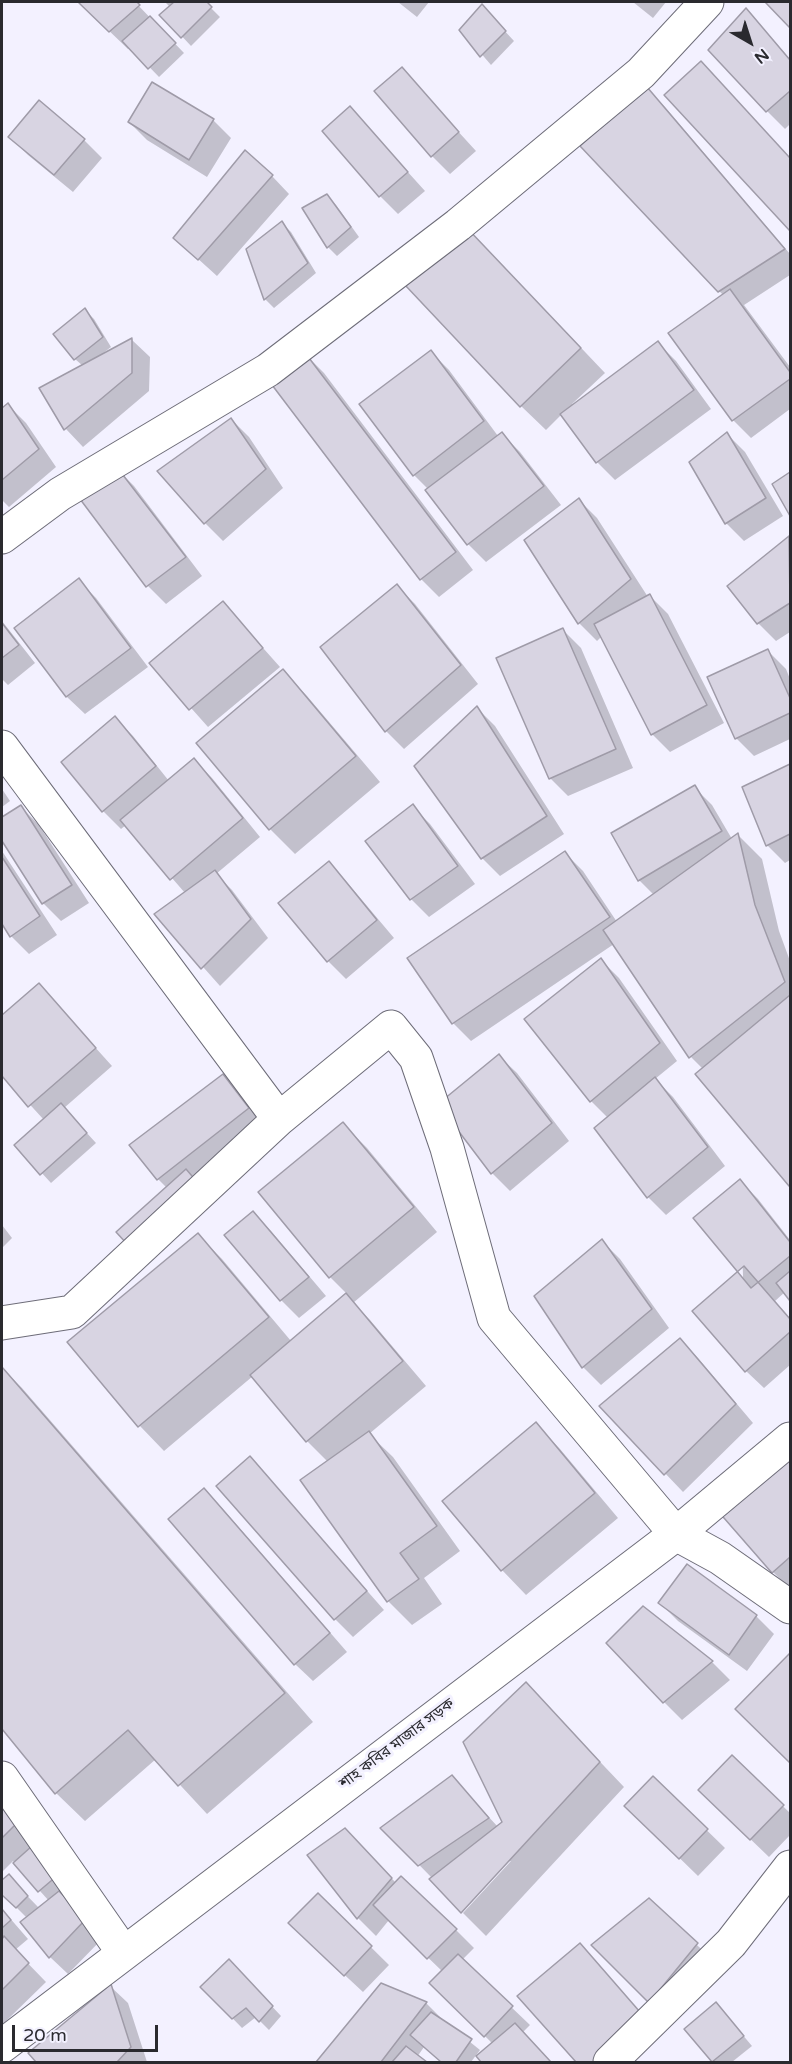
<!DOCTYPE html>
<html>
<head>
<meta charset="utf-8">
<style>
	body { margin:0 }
	#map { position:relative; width:792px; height:2064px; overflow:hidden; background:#f3f1ff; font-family:"Varela Round",sans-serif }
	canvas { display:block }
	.frame { position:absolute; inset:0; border:3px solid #2a2a2f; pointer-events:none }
	.north { position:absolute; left:720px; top:12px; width:60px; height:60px; -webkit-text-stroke:4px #f3f1ff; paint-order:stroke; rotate:141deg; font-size:16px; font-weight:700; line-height:24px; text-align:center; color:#2a2a2f }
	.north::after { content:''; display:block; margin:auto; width:21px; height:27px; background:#2a2a2f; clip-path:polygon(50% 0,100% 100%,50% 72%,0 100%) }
	.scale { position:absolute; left:12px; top:2025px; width:146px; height:27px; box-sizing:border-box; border:3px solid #2a2a2f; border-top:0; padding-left:8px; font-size:18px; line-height:21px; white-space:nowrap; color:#2a2a2f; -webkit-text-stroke:4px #f3f1ff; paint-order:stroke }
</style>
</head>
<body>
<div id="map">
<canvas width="792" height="2064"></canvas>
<div class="frame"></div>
<div class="north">N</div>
<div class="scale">20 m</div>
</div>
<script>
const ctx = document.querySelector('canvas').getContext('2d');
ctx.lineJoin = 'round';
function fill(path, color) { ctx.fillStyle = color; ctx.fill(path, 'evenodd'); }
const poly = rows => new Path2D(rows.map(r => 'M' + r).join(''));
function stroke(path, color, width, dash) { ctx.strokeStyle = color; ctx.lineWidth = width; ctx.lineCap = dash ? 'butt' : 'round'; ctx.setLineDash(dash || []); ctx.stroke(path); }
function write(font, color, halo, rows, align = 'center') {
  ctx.font = font + ' "Varela Round","Noto Sans Bengali",sans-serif'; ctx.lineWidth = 6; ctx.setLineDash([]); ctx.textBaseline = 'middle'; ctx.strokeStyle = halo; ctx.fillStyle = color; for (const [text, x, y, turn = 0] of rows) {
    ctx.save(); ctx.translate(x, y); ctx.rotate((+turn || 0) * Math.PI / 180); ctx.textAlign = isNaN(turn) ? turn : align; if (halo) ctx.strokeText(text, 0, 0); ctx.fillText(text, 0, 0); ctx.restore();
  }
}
fill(poly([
	[79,2,135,2,184,53,159,77,130,47,128,49],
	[165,2,205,2,220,17,191,46,162,15,170,7],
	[398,2,429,2,417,17],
	[633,2,666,2,653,18],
	[767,2,790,2,790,26],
	[746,10,790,59,790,124,785,129,767,111],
	[491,16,514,41,491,65,461,30],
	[401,69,476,151,450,174,432,156],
	[719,81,790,158,790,229,666,95],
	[647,89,665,107,790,254,790,275,744,305,790,367,790,409,751,438,733,420,723,295,582,147],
	[39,102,84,140,102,158,73,192,28,155,10,137],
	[350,108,425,191,398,214,380,196],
	[213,120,231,138,207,177,147,140,129,122],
	[272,176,289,194,217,276,175,238],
	[326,195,336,205,359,237,337,256,328,247,304,208],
	[282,223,291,232,316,273,274,308,265,299],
	[491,253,605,373,572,404,573,406,658,343,676,361,711,409,615,480,597,462,562,414,546,430,521,406],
	[85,310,94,319,111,347,102,354,102,355,132,340,150,357,149,391,83,447,66,429,41,389,83,366,75,359],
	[431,352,449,370,498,436,502,434,520,452,561,505,486,562,468,544,428,489,414,475],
	[306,355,324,373,473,570,439,597,421,579],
	[8,405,26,423,56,467,9,507,2,500,2,410],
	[231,419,249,437,283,488,223,541,205,523],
	[727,434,745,452,783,516,744,541,726,523],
	[116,468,134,486,202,576,166,604,148,586],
	[790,474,790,513,774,484],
	[579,500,597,518,648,597,650,596,668,614,724,723,670,752,652,734,602,636,597,641,579,623],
	[789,538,790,632,776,641,758,623,729,586],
	[78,580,96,598,148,667,85,714,67,697,16,628],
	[397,586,415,604,478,684,404,749,386,731,322,647],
	[223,603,280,667,208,727,151,663],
	[2,621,35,663,8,685,2,679],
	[563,630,581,648,633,768,568,796,550,778],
	[768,651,786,669,790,679,790,739,754,756,736,738],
	[283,671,307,696,380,782,295,854,270,829,198,743],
	[477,708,495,726,564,834,500,876,482,858],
	[115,718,133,736,169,781,194,760,212,778,260,837,216,874,232,890,268,938,220,986,156,914,185,893,126,825,121,829,103,811],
	[790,766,790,860,785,863,767,845,744,788],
	[694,787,712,805,732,839,738,835,762,859,779,931,790,961,790,1186,697,1074,703,1069,691,1057,614,944,471,1041,453,1023,565,853,583,871,617,922,654,895,639,880],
	[2,789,10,801,2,807],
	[412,806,430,824,475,884,429,917,411,899],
	[21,807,39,825,89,903,61,921,43,903,2,838,2,819],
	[2,851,57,935,29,954,11,936,2,921],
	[328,863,346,881,394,938,346,979,328,961],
	[601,960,619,978,677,1061,655,1079,673,1097,725,1166,666,1215,648,1197,596,1128,608,1118,591,1101,526,1019],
	[39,985,112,1066,64,1108,96,1143,51,1183,16,1145,44,1120,2,1074,2,1017],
	[499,1056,517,1073,569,1141,510,1191,492,1173],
	[222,1076,240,1093,266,1127,196,1181,167,1188,158,1179],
	[343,1124,367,1148,437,1232,353,1303,370,1320,426,1386,369,1434,393,1457,460,1551,424,1578,442,1604,412,1625,388,1601,328,1462,307,1441,253,1376,164,1451,140,1426,69,1342,198,1235,222,1259,291,1341,347,1294,330,1277,260,1193],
	[740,1181,758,1199,790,1240,790,1299,785,1292,775,1301,790,1318,790,1365,764,1388,746,1371],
	[253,1213,271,1231,326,1296,299,1318,281,1300,227,1235],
	[2,1225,12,1238,2,1248],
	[602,1241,620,1259,669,1328,601,1385,583,1367,536,1296],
	[680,1340,698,1358,753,1423,683,1492,601,1406],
	[2,1368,22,1388,313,1722,207,1814,156,1759,85,1821,56,1793,2,1727],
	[536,1424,560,1449,618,1518,526,1595,502,1570],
	[790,1448,790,1589,773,1572],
	[250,1458,384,1610,353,1637,335,1619],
	[204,1490,222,1508,347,1652,313,1681,295,1664],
	[660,1603,756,1616,774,1634,747,1671,678,1621],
	[644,1608,712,1662,730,1680,682,1720,664,1702],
	[790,1655,790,1762,737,1709],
	[526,1684,624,1787,486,1936,463,1913,511,1861,432,1878,383,1828,452,1777,498,1827,504,1822],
	[732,1757,790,1813,790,1835,769,1857,718,1808],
	[653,1778,725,1848,698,1876,626,1806],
	[2,1805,66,1885,58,1892,103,1938,68,1974,50,1957,27,1918,2,1893,2,1882,8,1876,39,1908,49,1901,13,1861,2,1872],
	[363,1848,396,1883,456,1930,474,1948,462,1960,530,2025,523,2032,551,2062,483,2062,478,2057,493,2044,431,1983,443,1972,389,1920,376,1936,358,1918,309,1855],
	[318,1895,389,1965,363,1992,308,1941],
	[649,1900,715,1962,667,2020,593,1945],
	[2,1909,28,1939,15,1950,46,1982,2,2025],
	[580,1945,657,2031,628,2062,578,2062,519,1996],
	[238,1970,281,2016,269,2030,256,2017,242,2028,202,1987],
	[110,1986,128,2003,147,2062,37,2062,30,2053],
	[426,2003,444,2021,480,2050,471,2062,442,2062,424,2047,417,2057,424,2062,318,2061],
	[725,2014,752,2046,732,2062,714,2062,686,2029]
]), '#0003');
const building = poly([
	[78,2,137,2,140,5,109,32,78,2],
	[174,2,207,2,212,7,181,38,159,15,174,2],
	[765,2,790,2,790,28,765,2],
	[482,4,506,31,480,57,459,30,482,4],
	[746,8,790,60,790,91,766,112,708,50,746,8],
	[150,16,176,43,148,69,122,41,150,16],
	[701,61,790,158,790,231,664,95,701,61],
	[402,67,459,132,431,157,374,91,402,67],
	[152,82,214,119,189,160,128,122,152,82],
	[647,87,785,249,718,292,580,146,647,87],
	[39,100,85,139,54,175,8,137,39,100],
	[350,106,408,172,379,197,322,131,350,106],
	[245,150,273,175,198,260,173,238,245,150],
	[327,194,351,227,327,248,302,208,327,194],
	[282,221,308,263,264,300,246,249,282,221],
	[466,227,581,348,520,407,405,285,466,227],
	[730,289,790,372,790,379,732,421,668,333,730,289],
	[85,308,103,337,74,360,53,334,85,308],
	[132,338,132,373,64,430,39,388,132,338],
	[658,341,694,390,596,463,560,414,658,341],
	[431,350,484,421,413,476,359,404,431,350],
	[306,354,456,552,420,580,269,381,306,354],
	[8,403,39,449,2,480,2,408,8,403],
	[231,418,266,469,204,524,157,471,231,418],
	[502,432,544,486,467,545,425,490,502,432],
	[727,432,766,498,725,524,689,462,727,432],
	[116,466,186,557,146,587,77,495,116,466],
	[790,472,790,516,772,484,790,472],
	[579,498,631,579,578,624,524,540,579,498],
	[789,536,790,603,757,624,727,586,789,536],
	[79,578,131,648,66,697,14,628,79,578],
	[397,584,461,665,385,732,320,647,397,584],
	[650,594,707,705,651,735,594,624,650,594],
	[223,601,263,648,189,710,149,663,223,601],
	[2,623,19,645,2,658,2,623],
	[563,628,616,749,549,779,496,658,563,628],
	[768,649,790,698,790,713,735,739,707,677,768,649],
	[283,669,356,756,269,830,196,743,283,669],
	[477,706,547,816,481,859,414,766,477,706],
	[115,716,156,766,102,812,61,762,115,716],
	[194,758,243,818,170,880,120,820,194,758],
	[790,764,790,834,766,846,742,787,790,764],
	[695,785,722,831,638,881,611,833,695,785],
	[413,804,458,866,410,900,365,841,413,804],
	[21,805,72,885,42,904,2,841,2,817,21,805],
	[738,833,755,905,785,982,689,1058,603,930,738,833],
	[565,851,610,917,452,1024,407,958,565,851],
	[2,857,40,916,10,937,2,924,2,857],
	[329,861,377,920,327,962,278,903,329,861],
	[215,870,251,919,201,969,154,914,215,870],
	[601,958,660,1043,590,1102,524,1019,601,958],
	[39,983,96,1048,28,1107,2,1076,2,1015,39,983],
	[790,995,790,1185,789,1186,695,1074,790,995],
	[499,1054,552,1123,491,1174,438,1104,499,1054],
	[223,1074,249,1108,157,1180,129,1145,223,1074],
	[655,1077,708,1147,647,1198,594,1128,655,1077],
	[61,1103,87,1133,40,1175,14,1145,61,1103],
	[343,1122,414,1207,329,1278,258,1192,343,1122],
	[186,1169,198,1183,128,1245,116,1232,186,1169],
	[740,1179,790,1242,790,1256,751,1288,693,1218,740,1179],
	[253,1211,309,1277,280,1301,224,1235,253,1211],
	[198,1233,269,1317,138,1427,67,1342,198,1233],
	[602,1239,652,1309,582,1368,534,1296,602,1239],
	[744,1266,790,1319,790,1332,745,1372,692,1311,744,1266],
	[790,1271,790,1301,776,1283,790,1271],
	[346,1293,403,1361,306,1442,250,1375,346,1293],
	[680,1338,736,1404,664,1475,599,1406,680,1338],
	[2,1367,285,1693,178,1786,128,1730,55,1794,2,1729,2,1367],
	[536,1422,595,1493,501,1571,442,1501,536,1422],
	[369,1431,437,1526,400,1553,419,1579,387,1602,300,1480,369,1431],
	[790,1446,790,1557,772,1573,717,1510,790,1446],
	[250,1456,367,1591,334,1620,216,1486,250,1456],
	[204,1488,330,1633,294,1665,168,1519,204,1488],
	[687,1564,757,1615,729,1655,658,1603,687,1564],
	[643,1606,713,1661,663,1703,606,1643,643,1606],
	[790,1653,790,1763,735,1709,790,1653],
	[526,1682,600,1762,461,1913,429,1879,502,1822,463,1742,526,1682],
	[732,1755,784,1805,750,1840,698,1790,732,1755],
	[452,1775,489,1818,418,1866,380,1828,452,1775],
	[653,1776,708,1829,679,1859,624,1806,653,1776],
	[2,1807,15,1825,2,1838,2,1807],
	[345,1828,392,1878,357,1919,307,1855,345,1828],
	[32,1846,58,1875,38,1892,13,1863,32,1846],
	[9,1874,28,1896,16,1908,2,1895,2,1880,9,1874],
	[401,1876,457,1929,427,1959,373,1905,401,1876],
	[59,1891,86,1919,49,1958,20,1922,59,1891],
	[318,1893,372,1946,344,1976,288,1923,318,1893],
	[649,1898,698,1943,649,2003,591,1945,649,1898],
	[2,1909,11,1920,2,1928,2,1909],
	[4,1936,29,1963,2,1990,2,1939,4,1936],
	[580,1943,640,2012,594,2062,576,2062,517,1996,580,1943],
	[458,1954,513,2006,484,2037,429,1983,458,1954],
	[229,1959,273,2006,259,2022,246,2008,232,2019,200,1987,229,1959],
	[381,1983,427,2002,381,2062,316,2062,381,1983],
	[111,1984,131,2047,117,2062,36,2062,28,2053,111,1984],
	[716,2002,744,2036,712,2062,684,2029,716,2002],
	[431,2012,472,2039,456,2062,441,2062,410,2035,431,2012],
	[515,2023,551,2062,481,2062,476,2056,515,2023],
	[406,2046,427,2062,392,2062,406,2046]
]);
fill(building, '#d8d4e2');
stroke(building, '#9f9ba8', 1.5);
const minor = poly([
	[2,537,60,494,268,370,458,225,641,73,707,2],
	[2,747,279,1119],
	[2,1323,72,1312,279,1119,391,1027,416,1058,447,1148,494,1318,676,1534,720,1558,790,1607],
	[2,1778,123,1952],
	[610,2062,731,1943,790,1867]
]);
const tertiary = poly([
	[2,2046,676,1534,790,1439]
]);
stroke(minor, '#6d6c78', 35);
stroke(tertiary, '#6d6c78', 35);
stroke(minor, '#fff', 33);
stroke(tertiary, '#fff', 33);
write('15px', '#2a2a2f', '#f3f1ff', [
	["শাহ কবির মাজার সড়ক",397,1744,-37]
]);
</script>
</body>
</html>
